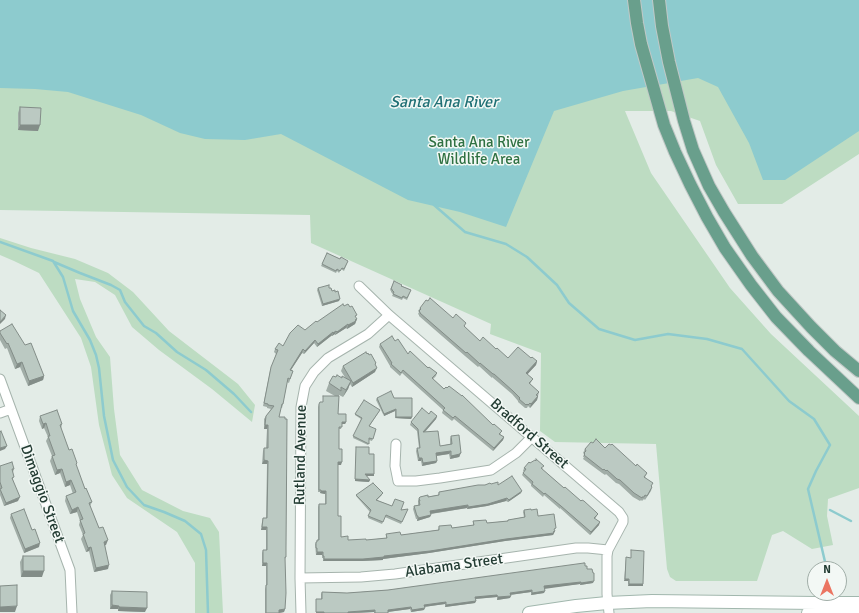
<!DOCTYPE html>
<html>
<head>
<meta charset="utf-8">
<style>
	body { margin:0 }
	#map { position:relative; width:859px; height:613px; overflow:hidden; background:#e3ece7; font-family:Signika,sans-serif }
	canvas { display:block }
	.north { position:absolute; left:807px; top:561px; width:40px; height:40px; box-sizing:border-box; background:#f3f8f5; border:1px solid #a0ada7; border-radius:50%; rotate:0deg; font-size:11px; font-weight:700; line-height:16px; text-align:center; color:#233c33 }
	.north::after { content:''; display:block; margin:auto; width:14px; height:18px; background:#eb7562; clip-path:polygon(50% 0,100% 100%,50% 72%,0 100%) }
</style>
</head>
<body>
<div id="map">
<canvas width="859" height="613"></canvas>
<div class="north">N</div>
</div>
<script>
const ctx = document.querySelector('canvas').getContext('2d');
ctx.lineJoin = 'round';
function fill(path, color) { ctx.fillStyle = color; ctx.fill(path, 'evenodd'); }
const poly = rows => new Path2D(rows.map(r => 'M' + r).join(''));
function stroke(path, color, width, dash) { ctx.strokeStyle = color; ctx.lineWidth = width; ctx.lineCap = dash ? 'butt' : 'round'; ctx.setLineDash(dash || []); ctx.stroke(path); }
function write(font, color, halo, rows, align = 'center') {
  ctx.font = font + ' Signika,sans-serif'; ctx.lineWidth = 3; ctx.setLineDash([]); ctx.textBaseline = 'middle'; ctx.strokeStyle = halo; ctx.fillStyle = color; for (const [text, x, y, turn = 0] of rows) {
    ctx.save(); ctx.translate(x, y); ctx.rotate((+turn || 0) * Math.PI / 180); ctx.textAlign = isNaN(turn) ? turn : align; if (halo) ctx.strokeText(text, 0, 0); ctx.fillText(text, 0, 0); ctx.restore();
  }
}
fill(poly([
	[0,0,859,0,859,154,782,204,738,204,716,165,700,121,671,111,625,111,651,173,730,288,771,334,859,416,859,488,828,499,827,516,833,545,812,549,783,531,772,535,757,581,676,581,670,577,667,569,656,444,555,442,540,431,541,353,490,334,491,324,311,243,310,215,0,210],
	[0,238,31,248,75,259,108,273,133,292,169,331,238,384,255,405,252,422,212,389,159,350,132,327,115,295,95,282,75,279,80,299,96,337,110,357,114,409,120,455,142,490,183,511,210,518,219,532,223,613,195,613,195,563,177,532,127,498,112,475,99,425,91,367,81,338,39,273,14,261,0,255]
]), '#bddcc2');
fill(poly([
	[0,0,859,0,859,131,785,180,763,180,749,143,718,87,698,78,623,91,554,111,506,227,460,212,408,200,281,134,245,140,205,139,180,133,141,115,68,92,35,89,0,88]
]), '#8dcbce');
stroke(poly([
	[434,205,465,232,506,244,527,257,557,285,569,303,599,329,635,340,668,334,707,339,742,349,789,401,814,419,830,445,816,471,808,489,826,566],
	[0,242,53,261,63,277,73,311,90,340,96,355,99,368,104,416,113,460,127,487,144,505,164,512,185,521,201,534,206,550,208,613],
	[54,262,80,273,111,285,120,290,125,302,144,326,156,333,177,352,206,370,234,394,251,412],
	[830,510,851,521]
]), '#8dcbce', 2.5);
const street = poly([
	[359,286,389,315,619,512,623,518,623,522,608,550,607,556,607,594,609,613],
	[0,379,70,570,72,613],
	[0,413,11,409],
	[396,444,395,466,398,481,416,481,440,478,491,470,516,453,532,437],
	[300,578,361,577,395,574,576,548,588,548,608,550],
	[301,613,300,578,301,407,305,386,314,372,328,358,368,334,389,315]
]);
const secondary = poly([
	[529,613,576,606,607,603,652,601,816,603,859,603],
	[808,613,859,611]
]);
const primary = poly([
	[634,0,637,23,641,44,664,125,675,152,690,184,707,217,725,248,751,285,776,317,809,351,859,398],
	[659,0,662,26,669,62,684,121,693,150,709,186,724,212,752,256,778,291,811,327,835,351,859,371]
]);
stroke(street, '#a6b4ad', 11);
stroke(secondary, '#a1b7ad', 14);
stroke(primary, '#c1c8c6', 14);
stroke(street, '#fff', 9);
stroke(secondary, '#fff', 12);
stroke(primary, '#699f8c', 12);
fill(poly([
	[20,107,38,131,18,130,18,113],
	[327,253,340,259,348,261,344,271,341,269,339,273,337,271,336,273,321,266],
	[394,281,402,286,411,290,407,300,403,298,402,300,392,296,393,294,391,292,391,291,390,290],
	[318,288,329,288,339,301,322,306,317,290],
	[344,306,357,319,355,324,347,329,346,328,335,335,335,334,332,336,331,336,317,347,314,343,304,354,302,353,291,370,293,371,289,383,287,382,283,404,282,408,281,408,279,417,286,557,285,559,285,609,284,612,280,613,265,613,265,589,266,585,266,566,262,566,262,553,263,550,266,550,266,530,261,530,262,522,263,518,266,518,267,464,262,464,263,451,264,448,266,448,267,429,264,429,264,419,266,416,271,409,267,408,267,407,263,406,270,371,276,354,274,352,275,349,283,346,317,322],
	[420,308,453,318,465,326,465,327,480,341,496,349,508,358,531,358,537,361,536,365,527,374,533,379,530,384,539,392,537,400,530,408,528,406,527,408,525,408,518,402,518,401,512,394,492,377,492,378,479,366,478,367,465,356,419,316,419,315,418,314,419,312,418,311],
	[0,331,44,376,43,380,28,386,20,367,15,369,7,348,5,349,0,340],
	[395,341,408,354,437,373,436,376,433,379,444,389,501,433,500,434,504,437,503,440,493,451,454,419,452,421,442,413,443,410,402,373,400,376,390,367,390,366,379,347,380,344],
	[367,354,369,355,376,363,375,365,375,372,352,387,350,384,348,389,343,397,339,395,339,396,338,414,346,422,345,424,342,424,341,429,339,429,339,449,341,465,338,465,338,516,341,537,348,540,366,540,386,538,386,534,401,535,438,530,439,526,452,528,473,525,473,521,487,523,507,521,508,520,524,517,523,512,524,510,531,510,555,531,553,535,505,541,429,553,383,559,383,560,362,561,323,561,323,558,322,558,322,555,316,555,315,544,318,540,318,507,319,504,325,504,325,494,320,493,320,492,318,492,318,407,319,404,320,402,323,402,323,396,335,396,326,391,329,383,336,377,346,379,341,371,343,366],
	[377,398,394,398,412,417,411,419,395,418,395,411,384,416,376,400],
	[380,410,369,427,376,429,372,441,369,440,368,445,353,438,361,419,355,415,355,414],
	[429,414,437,416,436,419,425,432,440,446,450,444,450,439,451,436,460,456,459,457,450,459,449,454,437,456,437,461,436,463,422,466,421,461,418,461,416,451,417,448,419,448,417,431,410,425,411,422],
	[40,416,62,424,61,429,69,450,76,466,85,489,92,502,90,506,99,528,106,545,105,545,108,569,94,572,89,551,86,552,81,539,83,535,79,525,80,521,77,512,70,514,65,501,66,496,73,494,70,485,65,487,60,473,55,475,50,461,52,456,46,441,48,437,44,428,42,429,39,421],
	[593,443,605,448,636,466,647,473,645,477,652,487,651,491,645,500,644,499,642,501,641,500,640,501,633,497,619,484,616,483,606,474,605,475,602,473,583,459,584,457,583,457,584,454,583,453,585,449],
	[356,447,369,454,374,474,374,476,367,476,369,482,355,481,356,449],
	[0,466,14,469,13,472,13,480,18,501,4,506,0,495],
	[524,468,543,468,542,469,564,488,598,514,595,519,599,525,590,535,560,508,560,509,544,495,543,497,531,486,531,484,522,475,524,471,523,471],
	[491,484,498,485,521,493,508,502,506,501,487,506,467,509,467,508,431,514,430,517,417,521,417,519,416,519,413,509,414,506,418,505,418,500,419,498,438,495,439,492],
	[356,495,382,495,377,500,401,510,408,509,401,524,385,517,382,524,368,518,370,512,356,496],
	[11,514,39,547,24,553,10,518],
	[631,550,643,584,643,586,628,586,628,581,624,581,626,559,626,557,631,558],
	[23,556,42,577,21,577,20,562],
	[585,566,593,583,580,585,580,584,545,588,544,593,531,595,531,592,510,595,510,598,497,600,497,597,476,599,475,603,445,607,445,604,424,607,424,610,411,612,410,609,388,612,388,613,374,613,374,612,359,613,316,613,316,599,321,599,321,594,322,592,347,593,388,590],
	[112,591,145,612,118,611,118,609,110,609,110,595]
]), '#a1ada7');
fill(poly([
	[20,125,40,125,38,131,18,130],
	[340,299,339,301,322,306,323,304],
	[6,315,5,319,0,324,0,322],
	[357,319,355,324,347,329,348,325],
	[348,324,346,328,335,335,337,332],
	[336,331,335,334,332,336,333,333],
	[333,332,331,336,317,347,318,344],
	[315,340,314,343,304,354,305,351],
	[303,349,302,353,289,373,290,370],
	[537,361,536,365,525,377,526,373],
	[22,362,20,367,15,369,17,364],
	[377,368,375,372,352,387,353,383],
	[44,376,43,380,28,386,29,381],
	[351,381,348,389,343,397,346,390],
	[538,396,537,400,530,408,531,404],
	[396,409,395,411,384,416,384,414],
	[437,416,436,419,422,435,423,432],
	[396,417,412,417,411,419,395,418],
	[342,422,346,422,345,424,341,424],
	[46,423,44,428,42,429,43,424],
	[265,425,268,425,267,429,264,429],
	[504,437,503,440,493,451,494,448],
	[7,446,5,449,0,451,0,448],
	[451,451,449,454,435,456,436,453],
	[461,453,459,457,450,459,451,456],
	[419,458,422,458,421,461,418,461],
	[264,460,268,461,267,464,262,464],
	[437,461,436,463,422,466,423,463],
	[338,462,342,462,341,465,337,465],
	[62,469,60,473,55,475,57,470],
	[365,474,374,474,374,476,364,476],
	[355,479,370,480,369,482,355,481],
	[71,480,70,485,65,487,66,482],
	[321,491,326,491,325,494,320,493],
	[522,491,521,493,508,502,509,500],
	[20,497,18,501,4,506,6,503],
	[507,498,506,501,487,506,467,509,468,507],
	[468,505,467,508,429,514,430,511],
	[78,507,77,512,70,514,72,510],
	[431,515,430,517,417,521,418,518],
	[600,522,599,525,590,535,591,532],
	[262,527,267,527,266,530,261,530],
	[555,531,553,535,505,541,429,553,383,559,383,560,362,561,323,561,324,559,384,556],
	[108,540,106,545,103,546,104,542],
	[40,543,39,547,24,553,25,549],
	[91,547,89,551,86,552,88,548],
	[317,552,323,552,322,555,316,555],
	[263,563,267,563,266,566,262,566],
	[109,565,108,569,94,572,96,568],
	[23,571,44,571,42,577,21,577],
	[625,579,629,579,628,581,624,581],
	[594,581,593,583,580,585,581,583],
	[581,582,580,584,544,589,544,586],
	[629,584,643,584,643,586,628,586],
	[532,590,531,592,509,595,510,593],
	[545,591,544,593,531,595,532,593],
	[497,595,497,597,474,599,475,597],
	[511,596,510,598,497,600,498,597],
	[476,601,475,603,445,607,446,605],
	[446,602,445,604,423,607,424,605],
	[112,605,119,606,118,609,110,609],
	[17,606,15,612,0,612,0,607],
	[119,607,147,608,145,612,118,611],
	[411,607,410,609,387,612,388,610],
	[425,608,424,610,411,612,412,610],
	[285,609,284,612,278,613,279,610],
	[375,610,374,612,348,613,348,612],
	[316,612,324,612,324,613,316,613]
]), '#838d88');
const building = poly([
	[20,107,41,108,40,125,20,125,20,107],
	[327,253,340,259,341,257,348,261,344,269,342,268,340,271,337,269,336,271,322,264,327,253],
	[394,281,402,285,401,286,411,290,407,298,403,296,402,298,393,294,394,292,392,290,392,289,391,289,394,281],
	[329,285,329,288,331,288,332,291,335,290,335,292,338,291,340,299,323,304,318,288,329,285],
	[430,298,453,318,456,314,466,323,464,326,480,341,483,337,496,349,497,348,508,358,518,347,531,358,532,357,537,361,526,373,533,379,529,383,539,392,536,395,538,396,531,404,530,403,528,405,527,404,526,405,519,399,520,398,513,391,494,374,493,374,480,363,480,364,467,352,466,353,420,313,420,312,419,311,421,309,420,308,426,300,428,301,430,298],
	[343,304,344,306,348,304,350,307,352,306,357,315,355,316,357,319,355,320,356,321,348,325,348,324,337,332,336,331,333,333,333,332,318,344,315,340,305,351,303,349,290,370,293,371,290,379,288,378,283,404,282,404,279,417,285,417,285,419,287,419,286,548,286,557,285,557,286,593,285,609,279,610,279,613,266,613,266,585,267,585,267,563,263,563,263,550,267,550,267,527,262,527,263,518,267,518,268,461,264,460,264,448,268,448,268,425,265,425,266,416,274,406,268,405,268,404,264,403,271,367,278,350,275,349,279,343,283,346,290,333,298,325,305,330,316,321,317,322,343,304],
	[0,310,6,315,0,322,0,310],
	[12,324,25,345,31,343,44,376,29,381,22,362,17,364,8,343,7,344,0,333,0,331,12,324],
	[392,336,395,341,398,339,408,354,410,351,428,368,429,367,437,373,432,378,444,389,446,387,447,388,449,386,462,396,462,395,493,425,494,424,502,431,499,434,504,437,494,448,455,416,453,418,443,410,445,408,403,370,401,373,391,364,392,363,380,344,392,336],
	[366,352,367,354,368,353,369,355,371,354,376,363,375,364,377,368,353,383,343,366,366,352],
	[337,375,342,378,342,376,351,381,346,390,341,387,341,391,329,383,333,376,336,377,337,375],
	[391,391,394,398,412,398,412,417,396,417,396,409,384,414,377,398,391,391],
	[323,396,339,396,338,414,346,414,346,422,342,422,342,427,339,427,339,449,342,449,342,462,338,462,338,516,341,516,341,537,348,536,348,540,366,539,366,540,387,538,386,534,400,532,401,535,439,530,439,526,451,525,452,528,474,525,473,521,486,520,487,523,508,521,508,520,525,517,524,510,531,509,531,510,537,509,538,516,554,514,556,528,554,529,555,531,553,532,554,533,506,539,430,551,384,556,384,557,363,559,324,559,324,556,323,556,323,552,317,552,317,548,316,548,316,542,317,542,317,540,319,540,319,504,326,504,326,491,321,491,321,490,319,490,319,404,320,402,323,402,323,396],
	[364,400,380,410,369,426,376,429,373,439,369,438,369,444,353,436,362,418,355,414,364,400],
	[422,408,429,414,431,411,437,416,423,432,438,431,440,446,452,444,451,436,459,435,461,453,460,453,460,454,451,456,451,451,436,453,437,461,423,463,422,458,419,458,417,448,420,448,418,429,411,422,422,408],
	[57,410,62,424,60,425,69,450,72,449,77,463,76,464,85,489,86,488,92,502,89,503,99,528,103,527,108,540,104,542,109,565,96,568,91,547,88,548,83,534,85,533,80,520,83,519,78,507,72,510,66,496,76,492,71,480,66,482,62,469,57,470,52,456,55,455,48,436,50,436,46,423,43,424,40,416,57,410],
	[1,431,7,446,0,448,0,432,1,431],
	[596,439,605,448,609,444,611,445,612,444,636,466,637,464,647,473,644,477,653,483,651,486,652,487,647,496,645,495,644,497,642,497,642,498,634,493,620,480,617,479,607,470,606,471,604,469,603,470,584,455,585,454,584,453,586,451,585,449,591,442,593,443,596,439],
	[356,447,369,447,369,454,374,454,374,474,365,474,370,480,355,479,356,447],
	[536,459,544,466,541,468,564,488,565,487,581,501,582,500,584,501,596,512,598,514,594,518,600,522,591,532,561,506,545,493,544,494,532,484,533,482,523,473,526,469,524,468,529,462,530,463,535,460,536,461,536,459],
	[12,462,14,469,12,469,14,477,12,478,20,497,6,503,0,489,2,488,0,482,0,466,12,462],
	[512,476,522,491,509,500,507,498,488,504,468,507,468,505,430,511,431,515,418,518,418,516,417,516,414,506,420,505,419,501,420,501,419,498,420,497,428,495,428,497,439,495,439,492,478,485,485,485,490,483,491,484,498,482,498,485,512,476],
	[373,483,383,493,376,500,392,506,395,499,404,502,401,510,408,509,402,522,386,515,383,522,368,516,371,510,356,495,373,483],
	[24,509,32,530,35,529,40,543,25,549,11,514,24,509],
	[631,550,644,551,643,584,629,584,629,579,625,579,626,557,631,558,631,550],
	[23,556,44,556,44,571,23,571,23,556],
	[584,563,585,563,585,566,587,566,587,569,592,569,593,573,594,573,594,581,581,583,581,582,544,586,545,591,532,593,532,590,510,593,511,596,498,597,497,595,475,597,476,601,446,605,446,602,424,605,425,608,412,610,411,607,388,610,388,613,375,613,375,610,348,612,348,613,324,613,324,612,316,612,316,599,322,599,322,592,347,593,388,590,584,563],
	[17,585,17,606,0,607,0,586,17,585],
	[112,591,147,592,147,608,119,607,119,606,112,605,112,591]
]);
fill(building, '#bbc9c2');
stroke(building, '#838d88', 1);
write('15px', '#2f7142', '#f3f8f5', [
	["Santa Ana River",479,143],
	["Wildlife Area",479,160]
]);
write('15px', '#233c33', '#f3f8f5', [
	["Bradford Street",529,434,41],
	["Rutland Avenue",301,455,-89],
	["Dimaggio Street",42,494,70],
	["Alabama Street",454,566,-8]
]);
write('italic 16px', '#207075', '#f3f8f5', [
	["Santa Ana River",444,103]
]);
</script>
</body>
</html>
